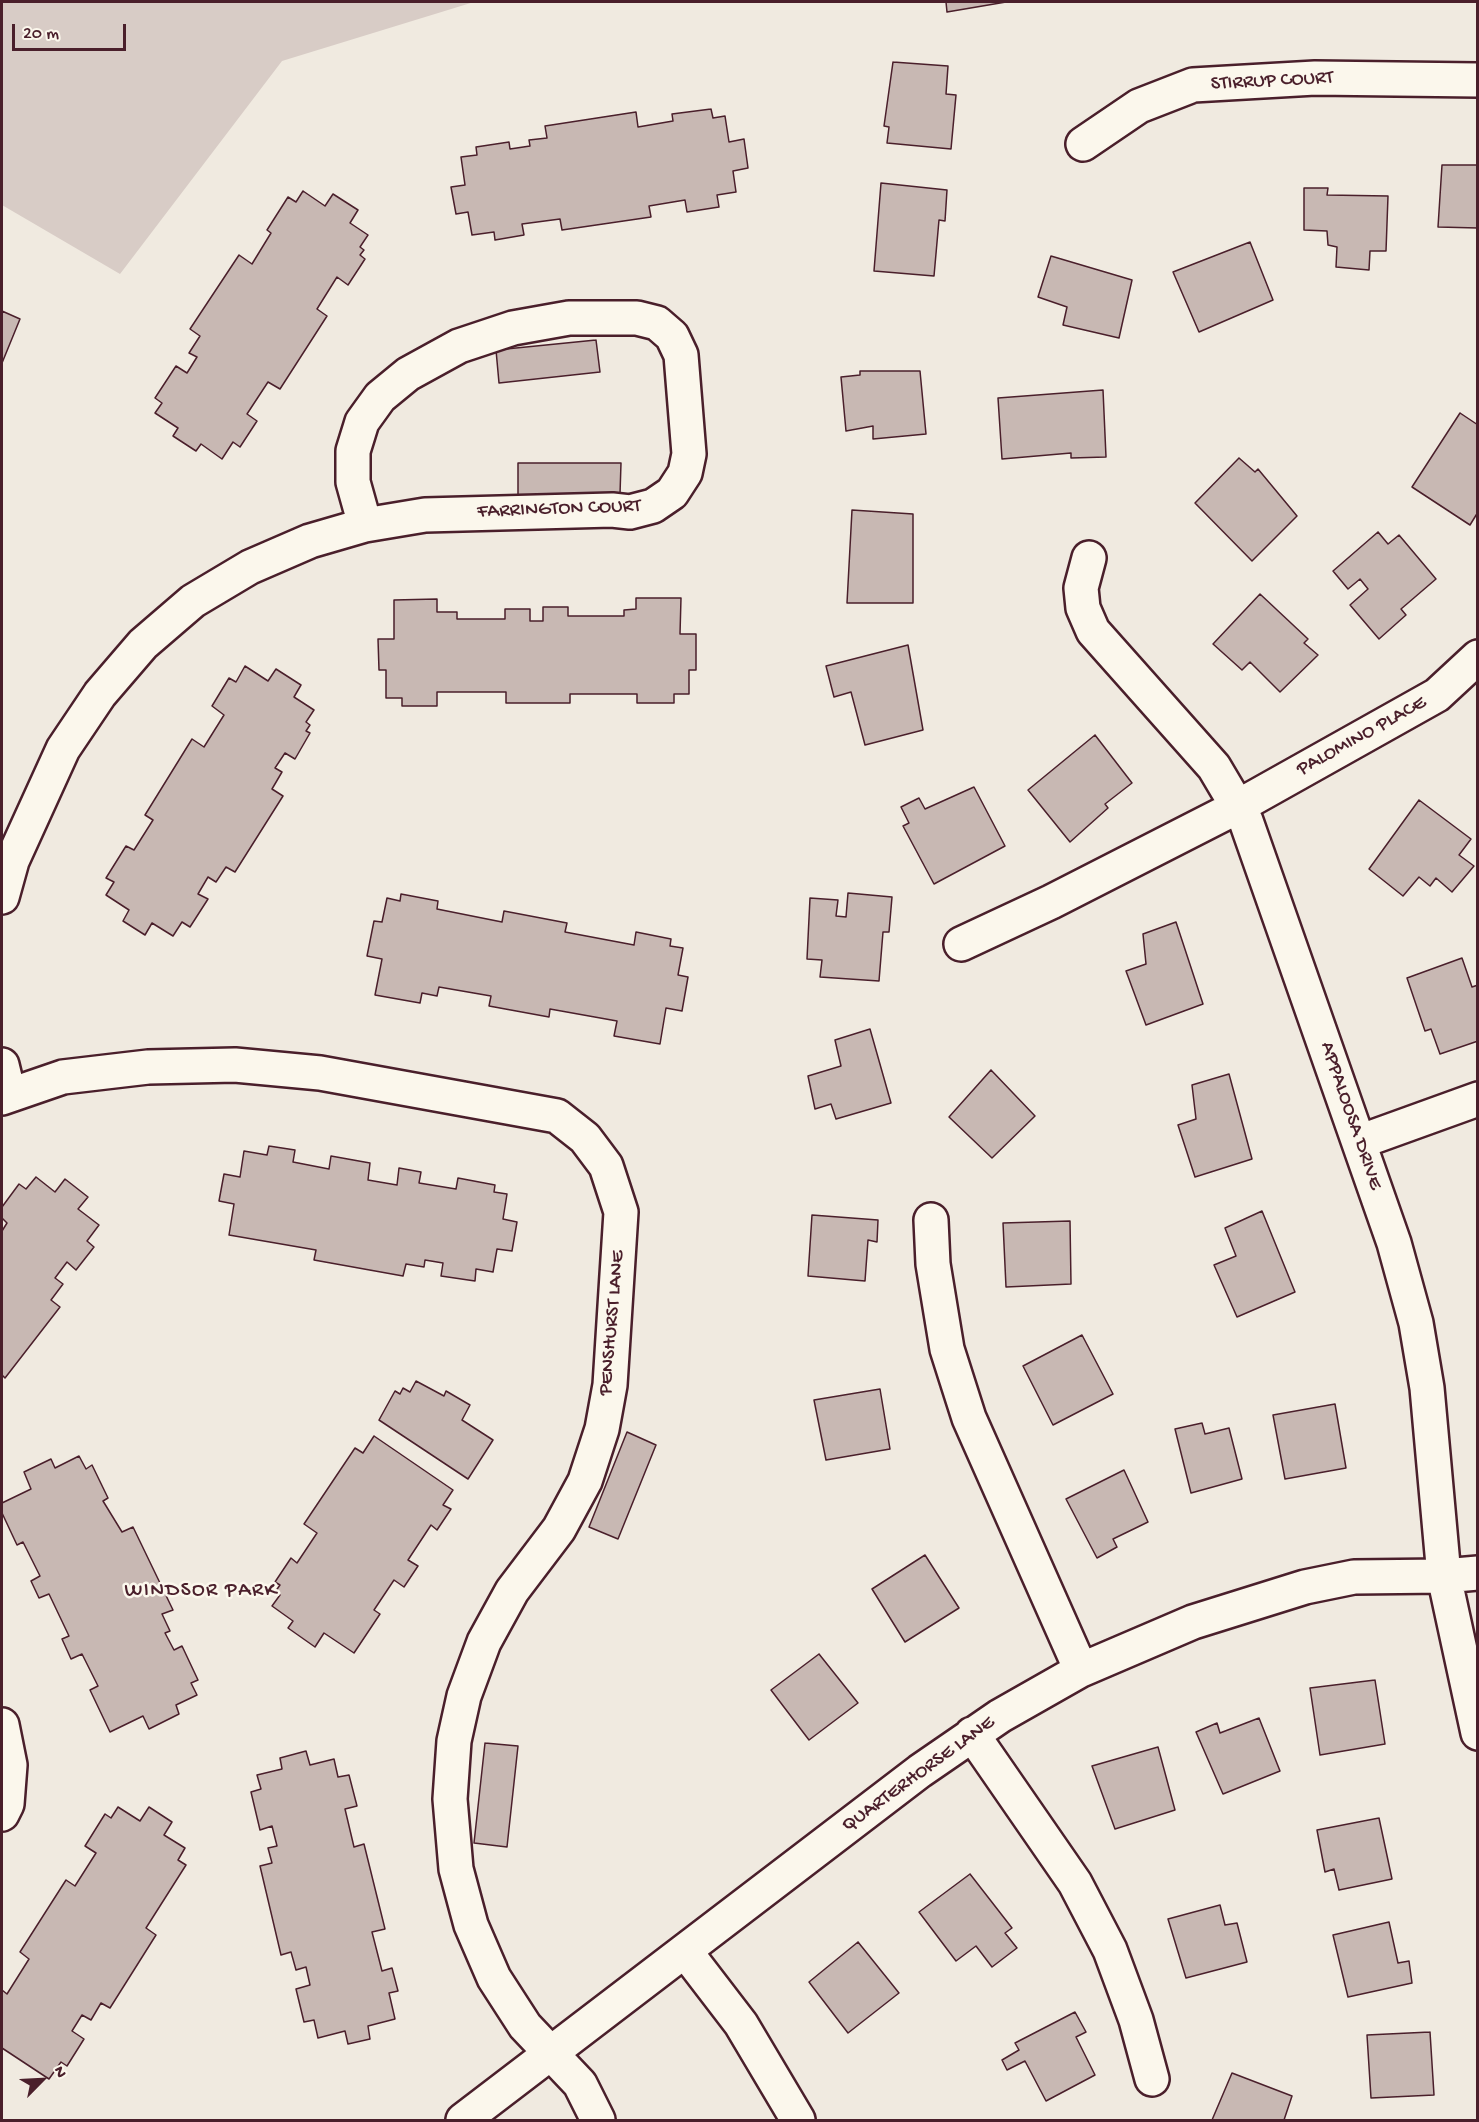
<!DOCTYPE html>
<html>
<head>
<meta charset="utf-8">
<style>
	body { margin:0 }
	#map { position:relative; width:1479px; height:2122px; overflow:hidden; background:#f0eae0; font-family:"Gochi Hand",sans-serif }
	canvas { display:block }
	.frame { position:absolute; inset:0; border:3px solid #4a1f2b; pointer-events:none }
	.north { position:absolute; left:12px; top:2050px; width:60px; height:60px; -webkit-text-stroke:4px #fbf7ec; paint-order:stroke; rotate:66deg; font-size:16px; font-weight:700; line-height:24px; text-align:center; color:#4a1f2b }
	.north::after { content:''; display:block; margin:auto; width:21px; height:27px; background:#4a1f2b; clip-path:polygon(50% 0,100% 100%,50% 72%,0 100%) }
	.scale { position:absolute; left:12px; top:24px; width:114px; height:27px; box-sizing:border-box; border:3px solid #4a1f2b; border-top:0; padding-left:8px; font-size:18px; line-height:21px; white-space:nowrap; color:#4a1f2b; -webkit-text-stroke:4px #fbf7ec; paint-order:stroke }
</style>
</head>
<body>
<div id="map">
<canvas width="1479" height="2122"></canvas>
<div class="frame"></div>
<div class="north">N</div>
<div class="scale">20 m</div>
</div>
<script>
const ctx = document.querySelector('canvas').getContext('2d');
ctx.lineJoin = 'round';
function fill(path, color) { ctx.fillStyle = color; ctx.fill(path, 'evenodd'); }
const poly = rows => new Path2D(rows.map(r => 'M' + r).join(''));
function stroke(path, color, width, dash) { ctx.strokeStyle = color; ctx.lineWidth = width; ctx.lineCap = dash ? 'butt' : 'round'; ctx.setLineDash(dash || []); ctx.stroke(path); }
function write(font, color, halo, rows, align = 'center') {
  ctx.font = font + ' "Gochi Hand",sans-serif'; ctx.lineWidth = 5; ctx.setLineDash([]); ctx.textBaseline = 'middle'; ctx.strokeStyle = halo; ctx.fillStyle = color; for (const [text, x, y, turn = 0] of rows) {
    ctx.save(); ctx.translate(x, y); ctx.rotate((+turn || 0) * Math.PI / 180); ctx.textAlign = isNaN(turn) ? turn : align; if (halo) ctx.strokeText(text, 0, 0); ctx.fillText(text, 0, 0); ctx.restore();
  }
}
fill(poly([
	[2,2,474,2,282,61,120,274,2,205]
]), '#d8ccc6');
const building = poly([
	[946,2,1006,2,947,12,946,2],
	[893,62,948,66,946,94,956,95,951,149,887,143,889,127,884,126,893,62],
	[711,109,713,118,725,116,729,142,744,139,748,168,733,171,736,192,717,195,719,207,687,212,685,200,649,206,651,217,562,230,560,219,522,224,524,235,495,240,494,232,472,235,468,212,456,214,451,187,465,185,461,157,477,155,476,147,509,142,510,149,530,146,529,140,547,138,545,126,636,112,638,127,673,121,672,114,711,109],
	[1442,165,1478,165,1478,228,1438,227,1442,165],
	[881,183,947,190,945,221,939,220,934,276,874,271,881,183],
	[1304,188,1328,188,1327,195,1388,196,1386,251,1370,251,1369,270,1336,267,1337,247,1328,245,1327,231,1304,230,1304,188],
	[303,191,325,206,333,194,358,210,350,223,368,235,360,247,364,250,360,255,365,259,348,285,337,277,317,309,327,316,280,389,268,382,247,414,257,421,240,447,233,442,222,459,201,444,196,451,173,436,178,428,155,413,162,403,155,398,176,366,187,373,197,357,189,353,200,336,190,329,239,255,252,264,271,233,267,230,288,197,296,202,303,191],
	[1250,242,1273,300,1199,332,1173,272,1250,242],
	[1051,256,1132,280,1119,338,1063,325,1067,307,1038,297,1051,256],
	[2,311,20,319,2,363,2,311],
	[596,340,600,372,499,383,496,350,596,340],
	[860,371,920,371,926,434,873,439,873,426,846,431,841,377,860,375,860,371],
	[1103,390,1106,457,1071,458,1071,453,1002,459,998,398,1103,390],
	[1460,413,1478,425,1478,512,1470,525,1412,487,1460,413],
	[1239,458,1255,472,1258,469,1297,516,1252,561,1195,503,1239,458],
	[518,463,621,463,620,494,518,495,518,463],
	[852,510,913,514,913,603,847,603,852,510],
	[1378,532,1388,544,1399,535,1436,579,1401,609,1406,615,1379,639,1350,605,1368,589,1360,579,1348,589,1333,571,1378,532],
	[1260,594,1308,639,1304,643,1318,655,1280,692,1250,662,1242,670,1213,644,1260,594],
	[636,598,681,598,680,634,696,634,696,670,689,670,689,694,674,694,674,703,637,703,637,694,570,694,570,703,506,703,506,692,437,692,437,706,402,706,402,698,386,698,386,670,379,670,378,639,394,639,394,600,437,599,437,612,457,612,457,619,505,619,505,609,530,609,530,621,543,621,543,607,568,607,568,616,624,616,624,610,636,609,636,598],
	[908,645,923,730,865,745,851,692,834,697,826,666,908,645],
	[245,666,268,681,276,669,301,685,294,697,314,710,306,722,310,725,306,731,310,733,295,759,285,753,275,768,282,772,272,789,283,796,235,872,226,867,216,882,208,877,198,894,208,899,190,927,182,922,173,936,152,923,145,935,123,921,129,910,106,895,114,882,106,878,126,846,134,850,153,820,145,815,192,739,204,747,224,715,212,706,229,678,236,682,245,666],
	[1095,735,1132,783,1105,804,1108,808,1070,842,1028,790,1095,735],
	[974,787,1005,846,934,884,903,826,909,823,901,807,919,798,925,809,974,787],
	[1419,800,1471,839,1459,855,1474,866,1452,892,1436,878,1430,886,1419,877,1403,896,1369,869,1419,800],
	[848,893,892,897,889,932,883,932,879,981,820,977,822,960,807,959,810,898,838,900,836,916,846,917,848,893],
	[401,894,438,901,437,909,502,922,504,911,567,923,565,932,634,945,636,932,671,939,670,946,683,948,678,975,688,977,682,1011,666,1008,660,1044,614,1036,617,1021,550,1009,549,1017,489,1006,491,996,439,987,437,996,422,993,420,1003,375,995,382,959,367,956,374,921,382,922,387,898,400,901,401,894],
	[1176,922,1203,1004,1146,1025,1126,971,1146,964,1143,934,1176,922],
	[1462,958,1472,987,1478,985,1478,1041,1440,1054,1431,1029,1425,1031,1407,978,1462,958],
	[870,1029,891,1103,836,1119,831,1104,815,1109,808,1076,841,1066,835,1040,870,1029],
	[991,1070,1035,1116,992,1158,949,1117,991,1070],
	[1229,1074,1252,1159,1195,1177,1178,1125,1196,1119,1192,1085,1229,1074],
	[269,1146,295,1150,293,1162,329,1169,331,1156,370,1163,368,1180,397,1185,399,1168,421,1172,419,1183,456,1189,458,1178,495,1185,494,1192,507,1194,503,1219,517,1222,512,1251,497,1249,493,1272,476,1269,475,1281,441,1276,443,1263,425,1260,424,1267,406,1264,403,1276,314,1260,316,1250,229,1235,234,1204,219,1201,224,1174,240,1177,244,1151,267,1155,269,1146],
	[36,1177,55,1192,65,1179,88,1197,78,1209,99,1225,87,1241,94,1247,76,1270,67,1262,55,1278,63,1284,51,1300,60,1307,5,1378,2,1375,2,1231,7,1223,2,1218,2,1207,19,1184,26,1189,36,1177],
	[1262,1211,1295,1292,1237,1317,1214,1265,1236,1256,1225,1228,1262,1211],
	[812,1215,878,1220,877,1242,868,1240,865,1281,808,1276,812,1215],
	[1070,1221,1071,1284,1006,1287,1003,1223,1070,1221],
	[1082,1335,1113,1394,1053,1425,1023,1366,1082,1335],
	[416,1381,444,1396,446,1391,470,1405,462,1420,493,1440,468,1479,379,1420,395,1391,400,1394,403,1388,410,1392,416,1381],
	[880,1389,890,1449,826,1460,814,1400,880,1389],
	[1335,1404,1346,1468,1285,1479,1273,1415,1335,1404],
	[1202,1423,1205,1434,1229,1428,1242,1479,1191,1493,1175,1429,1202,1423],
	[627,1432,656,1445,618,1539,589,1527,627,1432],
	[374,1436,453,1490,443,1505,451,1509,437,1530,431,1525,408,1560,418,1566,404,1587,394,1580,374,1610,380,1614,354,1653,324,1633,315,1647,288,1628,293,1621,272,1606,280,1595,275,1592,280,1585,275,1582,291,1558,297,1563,317,1533,304,1524,355,1448,363,1453,374,1436],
	[79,1456,86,1469,92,1465,108,1498,103,1501,122,1532,133,1527,173,1610,162,1614,170,1631,165,1633,174,1650,182,1646,198,1680,191,1683,197,1695,176,1705,179,1714,149,1729,143,1716,110,1732,90,1690,98,1686,82,1654,71,1659,62,1639,69,1636,49,1594,39,1598,31,1581,40,1576,23,1542,17,1545,2,1513,2,1503,31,1489,24,1472,51,1459,55,1468,79,1456],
	[1124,1470,1148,1522,1113,1539,1117,1547,1097,1558,1066,1499,1124,1470],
	[925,1555,959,1608,905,1642,872,1589,925,1555],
	[819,1654,858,1703,809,1740,771,1690,819,1654],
	[1375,1680,1385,1744,1320,1755,1310,1688,1375,1680],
	[1259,1718,1280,1771,1223,1794,1196,1732,1217,1723,1220,1733,1259,1718],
	[485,1743,518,1746,507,1847,474,1843,485,1743],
	[1158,1747,1175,1810,1115,1829,1092,1766,1158,1747],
	[306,1751,310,1765,334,1759,338,1777,349,1775,357,1806,345,1809,354,1847,364,1844,385,1929,372,1932,382,1971,392,1968,398,1991,389,1993,395,2019,368,2026,370,2039,348,2044,345,2031,318,2038,314,2020,304,2022,296,1989,310,1985,306,1967,296,1970,291,1952,281,1955,260,1866,272,1863,268,1848,277,1846,272,1826,260,1830,251,1792,261,1789,257,1775,282,1769,280,1758,306,1751],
	[118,1807,140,1821,149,1807,172,1822,164,1835,185,1848,178,1860,186,1865,146,1928,156,1935,110,2008,101,2003,91,2020,82,2015,72,2031,84,2039,67,2066,61,2062,49,2079,2,2048,2,1990,7,1994,29,1959,20,1952,66,1880,75,1886,96,1853,85,1846,105,1814,111,1818,118,1807],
	[1379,1818,1392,1879,1339,1890,1334,1869,1325,1872,1317,1830,1379,1818],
	[970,1874,1012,1928,1005,1933,1017,1948,992,1967,976,1946,956,1961,919,1912,970,1874],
	[1220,1905,1225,1925,1237,1923,1247,1962,1186,1978,1168,1919,1220,1905],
	[1389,1922,1398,1963,1409,1961,1412,1983,1348,1997,1333,1935,1389,1922],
	[858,1942,899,1993,848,2033,809,1982,858,1942],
	[1075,2012,1086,2032,1076,2037,1095,2075,1046,2101,1025,2061,1007,2070,1002,2060,1019,2050,1015,2043,1075,2012],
	[1430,2032,1434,2095,1371,2098,1367,2035,1430,2032],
	[1232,2073,1292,2096,1284,2120,1212,2120,1232,2073]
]);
fill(building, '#c8b8b3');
stroke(building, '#4a1f2b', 1.5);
const minor = poly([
	[1083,144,1139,106,1193,85,1315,78,1478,80],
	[569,318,637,318,657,323,672,336,681,355,689,454,685,473,672,493,653,506,630,512,612,510,425,515,365,525,353,482,353,451,362,422,380,397,408,374,459,346,513,328,569,318],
	[1089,558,1081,588,1083,608,1093,631,1214,767,1246,821,1394,1243,1416,1323,1427,1388,1444,1576,1478,1733],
	[2,897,12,861,63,749,100,694,143,644,193,601,250,567,310,541,365,525],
	[961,944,1051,902,1239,806,1437,695,1478,657],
	[2,1065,9,1094],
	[2,1098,63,1077,148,1067,235,1065,320,1073,557,1116,585,1138,606,1166,621,1212,610,1385,602,1429,585,1481,559,1529,512,1591,484,1642,464,1696,454,1741,450,1799,456,1869,471,1925,494,1978,525,2026,580,2084,598,2120],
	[1359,1142,1478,1099],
	[931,1220,933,1264,947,1349,969,1418,1081,1670],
	[2,1725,10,1765,7,1804,2,1814],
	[972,1734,1075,1883,1110,1950,1136,2020,1152,2079],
	[685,1951,741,2024,798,2120],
	[463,2120,920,1771,1000,1716,1081,1670,1193,1622,1305,1587,1354,1577,1444,1576,1478,1573]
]);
stroke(minor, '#4a1f2b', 38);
stroke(minor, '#fbf7ec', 33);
write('20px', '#4a1f2b', '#fbf7ec', [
	["STIRRUP COURT",1272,82,-3],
	["FARRINGTON COURT",559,510,-2],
	["PALOMINO PLACE",1362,737,-29],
	["APPALOOSA DRIVE",1350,1116,71],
	["PENSHURST LANE",613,1323,-85],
	["QUARTERHORSE LANE",919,1775,-36]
]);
ctx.letterSpacing = '1.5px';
write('21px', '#4a1f2b', '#fbf7ec', [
	["WINDSOR PARK",201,1592]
]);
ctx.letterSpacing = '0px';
</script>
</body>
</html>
